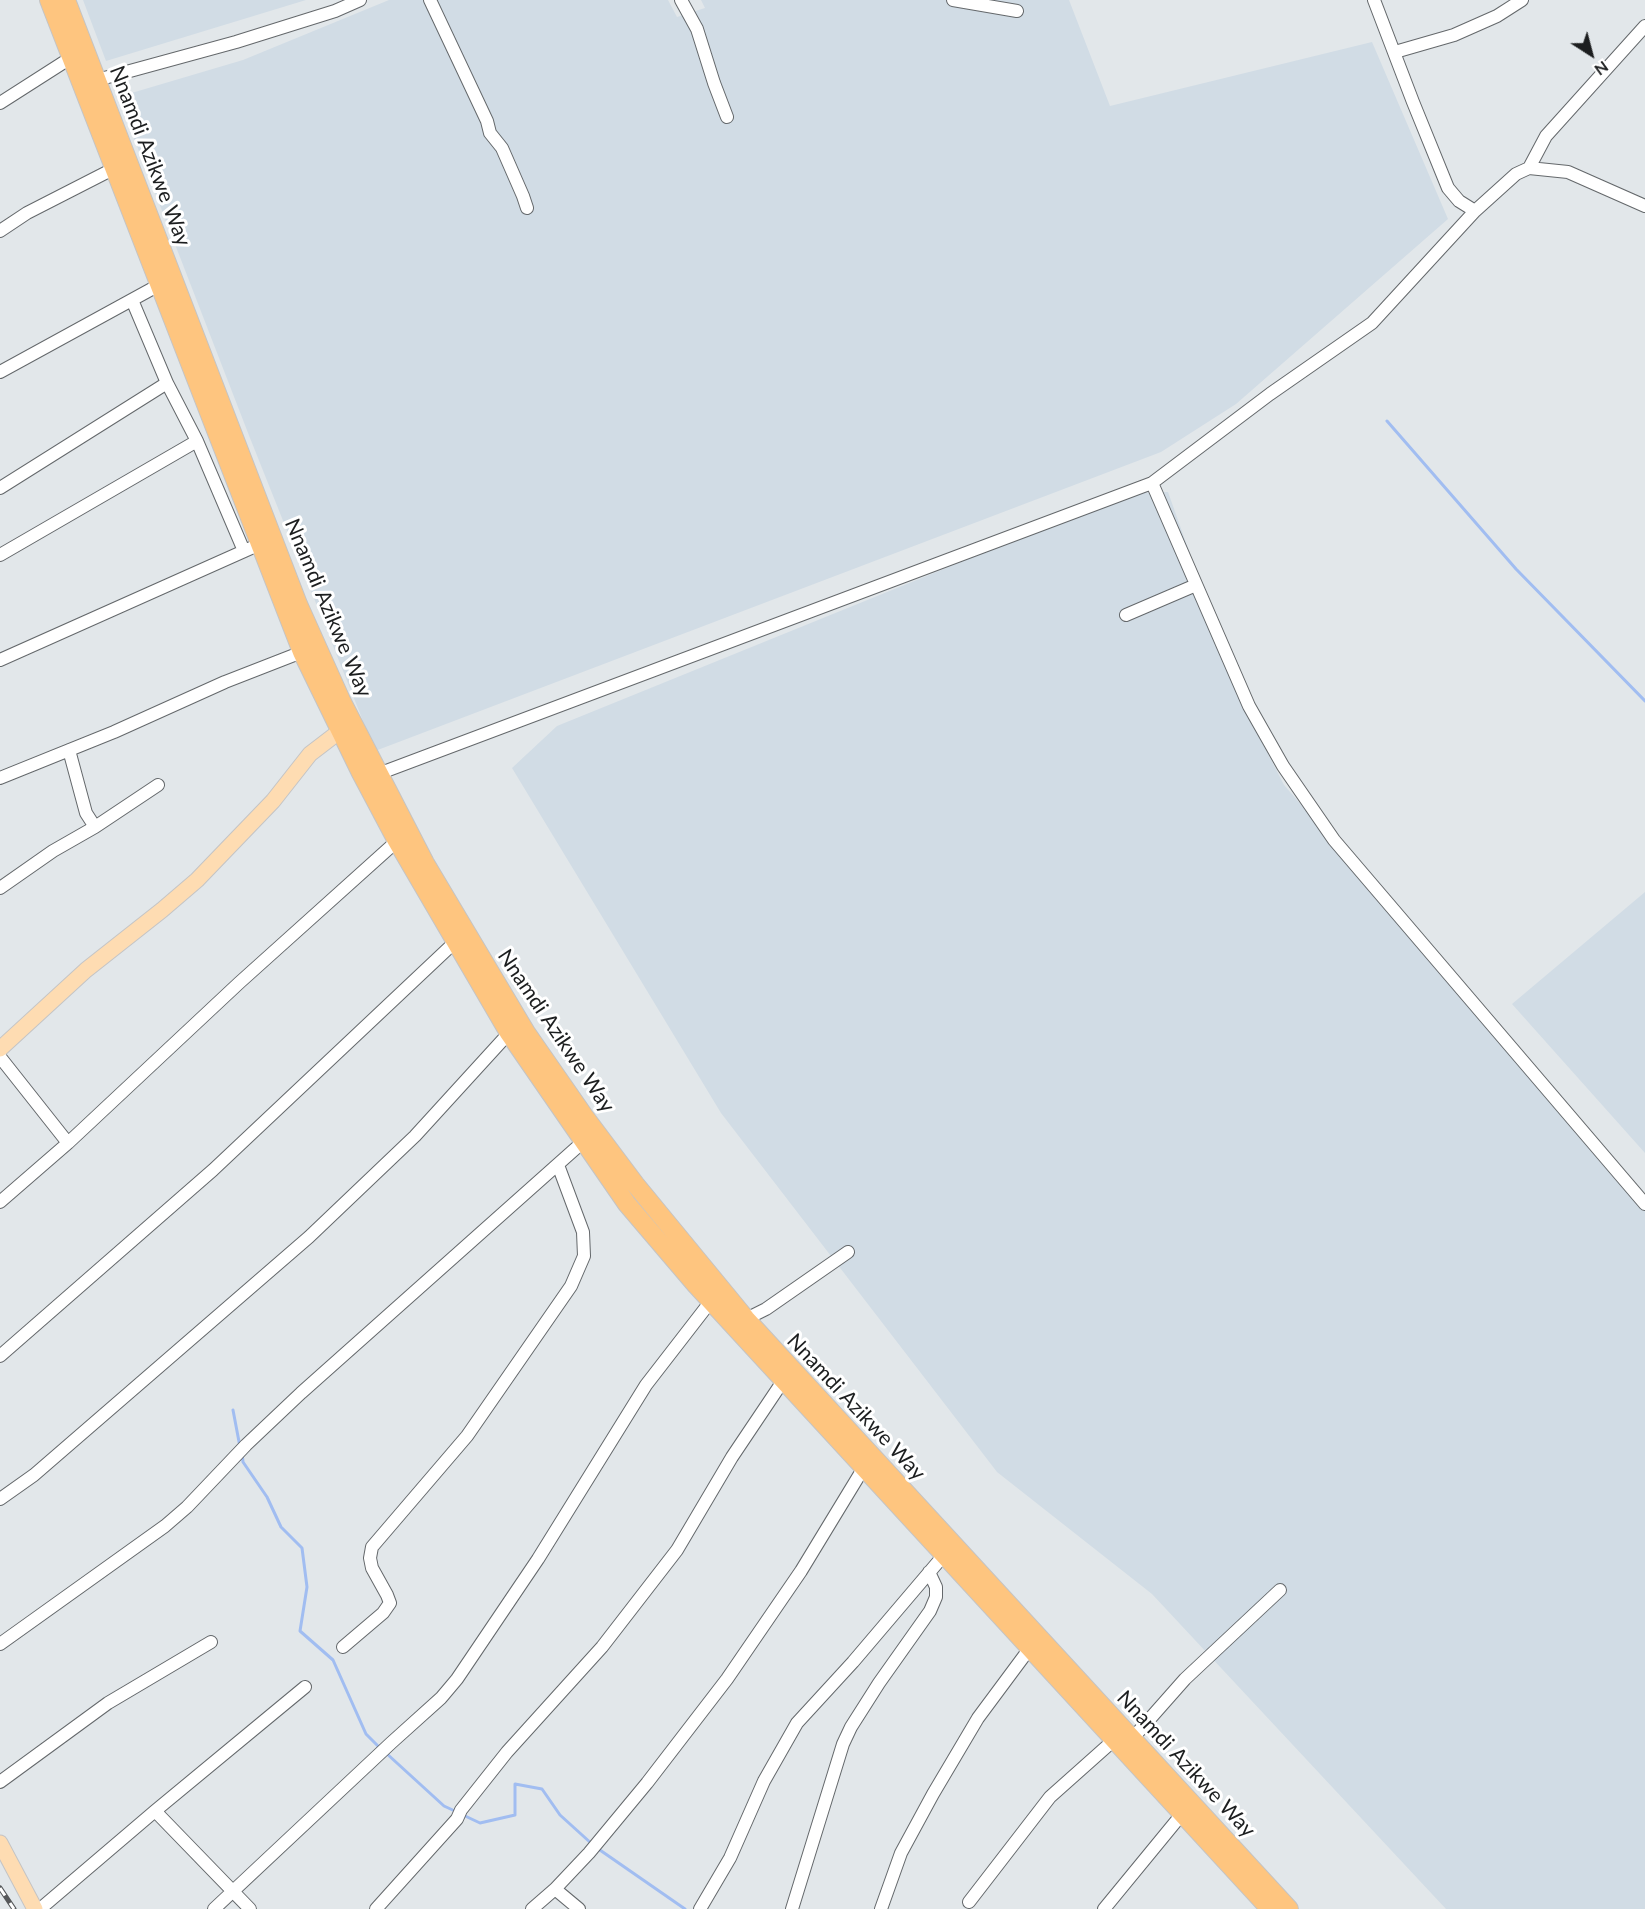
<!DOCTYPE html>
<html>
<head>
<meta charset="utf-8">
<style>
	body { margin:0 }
	#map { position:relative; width:1645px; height:1909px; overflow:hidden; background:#e2e7ea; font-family:Lato,sans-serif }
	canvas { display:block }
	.north { position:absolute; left:1561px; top:24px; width:60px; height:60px; -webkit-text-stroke:4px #fff; paint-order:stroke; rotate:144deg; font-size:16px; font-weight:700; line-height:24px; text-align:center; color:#1c1e1f }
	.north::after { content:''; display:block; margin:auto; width:21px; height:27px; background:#1c1e1f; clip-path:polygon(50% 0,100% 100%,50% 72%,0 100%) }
</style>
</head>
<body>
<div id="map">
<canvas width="1645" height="1909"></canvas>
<div class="north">N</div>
</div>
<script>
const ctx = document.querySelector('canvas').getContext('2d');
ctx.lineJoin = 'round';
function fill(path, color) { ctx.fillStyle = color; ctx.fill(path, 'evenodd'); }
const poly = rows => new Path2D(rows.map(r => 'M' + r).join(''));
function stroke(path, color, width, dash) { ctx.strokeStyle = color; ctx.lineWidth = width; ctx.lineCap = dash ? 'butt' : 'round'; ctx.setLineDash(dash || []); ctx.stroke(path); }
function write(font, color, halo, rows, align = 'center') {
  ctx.font = font + ' Lato,sans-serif'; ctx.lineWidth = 6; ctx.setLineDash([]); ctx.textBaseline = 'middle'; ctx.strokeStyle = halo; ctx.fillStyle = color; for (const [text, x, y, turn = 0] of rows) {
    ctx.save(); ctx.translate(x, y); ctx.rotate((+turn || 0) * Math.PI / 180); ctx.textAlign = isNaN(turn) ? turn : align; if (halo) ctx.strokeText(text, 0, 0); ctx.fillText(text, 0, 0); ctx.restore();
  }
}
fill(poly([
	[83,0,306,0,106,61],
	[389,0,668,0,677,17,705,8,701,0,1069,0,1110,106,1372,42,1448,219,1236,404,1161,452,375,751,250,438,118,97,243,60],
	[1168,492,1245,709,1284,785,1645,1202,1645,1909,1446,1909,1152,1594,997,1472,721,1113,512,768,557,726,1131,493],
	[1645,892,1645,1153,1512,1004]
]), '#d1dce5');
stroke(poly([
	[1387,421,1516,569,1645,701],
	[233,1410,240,1447],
	[242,1453,243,1462,267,1497,281,1527,302,1548,307,1587,300,1631,333,1660,366,1734,381,1749],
	[386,1753,444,1806,457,1812],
	[463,1815,480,1823,515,1815,515,1784,542,1789,560,1815,592,1844],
	[597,1848,685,1909]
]), '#a1bdf1', 3);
const minor = poly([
	[430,0,487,121,490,133,502,148,523,196,527,208],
	[681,0,697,29,714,83,727,117],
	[953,0,1017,11],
	[1374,0,1413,102,1448,188,1459,201,1475,211],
	[1395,52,1454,35,1497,16,1522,0],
	[97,80,236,42,335,11,360,0],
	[0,103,72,57],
	[1529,168,1546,136,1645,26],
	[0,231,27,213,115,168],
	[0,372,159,285],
	[167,383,197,441,244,551],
	[1152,483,1249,706,1283,766,1334,840,1645,1204],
	[0,488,167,383,132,300],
	[0,555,197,441],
	[1126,615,1196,585],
	[0,660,260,544],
	[378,774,1152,483,1270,394,1372,323,1475,211,1516,174,1529,168,1568,172,1645,206],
	[0,778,114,732,225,682,302,652],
	[95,827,158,785],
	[0,888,53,851,95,827,86,813,69,750],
	[0,1057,68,1143],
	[0,1202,68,1143,239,983,397,841],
	[746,1319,766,1309,848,1252],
	[0,1356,213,1170,455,942],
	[0,1499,34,1475,309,1237,415,1136,509,1033],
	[0,1644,165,1526,187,1507,246,1445,301,1393,584,1141],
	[343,1647,383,1613,390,1603,387,1595,372,1568,370,1558,372,1547,467,1436,571,1286,584,1256,583,1232,558,1165],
	[1132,1739,1185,1679,1280,1590],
	[0,1782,108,1703,211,1642],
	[155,1811,250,1909],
	[555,1889,579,1909],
	[969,1902,1050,1797,1114,1740],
	[40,1909,155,1811,305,1687],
	[214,1909,391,1743,441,1698,457,1679,538,1559,646,1385,711,1301],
	[376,1909,457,1819,461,1810,507,1752,602,1647,677,1550,732,1457,783,1381],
	[532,1909,555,1889,589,1853,647,1783,727,1679,801,1571,863,1469],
	[700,1909,730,1858,764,1781,797,1723,853,1662,944,1555],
	[792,1909,843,1744,851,1727,879,1683,930,1611,936,1597,936,1587,929,1572],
	[881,1909,901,1853,933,1794,978,1718,1030,1648],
	[1104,1909,1182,1814]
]);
const major = poly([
	[0,1049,86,970,162,910,197,880,273,801,310,754,340,731],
	[0,1843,35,1909]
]);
const highway = poly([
	[49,0,302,652,361,773,397,841,509,1033,627,1204,696,1285,1270,1909],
	[66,0,298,604,341,700,425,863,527,1034,584,1116,635,1184,746,1319,1289,1909]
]);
stroke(minor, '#64686b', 14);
stroke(major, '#c4c4c5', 17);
stroke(highway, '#c4c4c5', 20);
stroke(minor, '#fff', 12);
stroke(major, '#fedcb2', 15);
stroke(highway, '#fec57f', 18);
const rail = poly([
	[0,1888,14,1909]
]);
stroke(rail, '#56585a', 5);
stroke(rail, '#fff', 3, [9]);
write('21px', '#1c1e1f', '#fff', [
	["Nnamdi Azikwe Way",150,156,69],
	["Nnamdi Azikwe Way",328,608,67],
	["Nnamdi Azikwe Way",556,1031,56],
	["Nnamdi Azikwe Way",856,1407,47],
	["Nnamdi Azikwe Way",1186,1764,47]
]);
</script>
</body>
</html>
